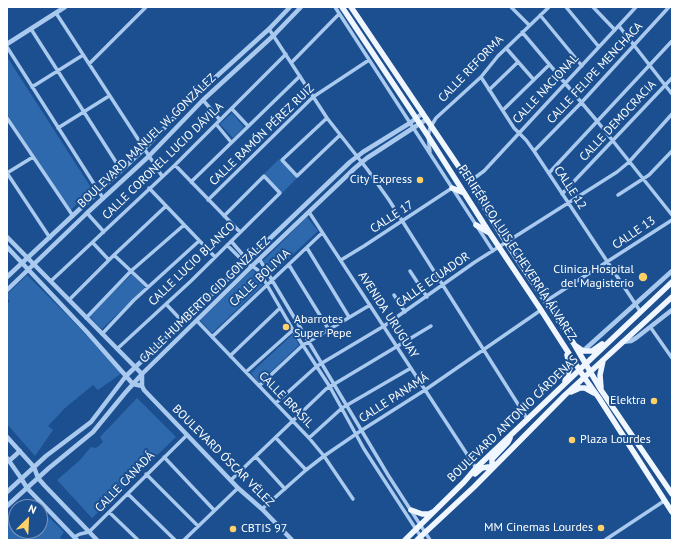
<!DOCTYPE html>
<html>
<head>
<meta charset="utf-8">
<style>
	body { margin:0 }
	#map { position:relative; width:679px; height:547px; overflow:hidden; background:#1b4f8f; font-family:"PT Sans",sans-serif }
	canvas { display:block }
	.frame { position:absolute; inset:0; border:8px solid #fff; pointer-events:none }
	.north { position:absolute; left:8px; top:499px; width:40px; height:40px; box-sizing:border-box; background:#1b4f8f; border:1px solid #7695bc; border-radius:50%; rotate:24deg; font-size:11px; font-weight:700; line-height:16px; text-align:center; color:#fff }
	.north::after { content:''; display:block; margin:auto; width:14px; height:18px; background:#ffd166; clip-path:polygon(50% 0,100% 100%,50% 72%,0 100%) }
</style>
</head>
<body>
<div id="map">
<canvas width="679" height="547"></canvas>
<div class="frame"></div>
<div class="north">N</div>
</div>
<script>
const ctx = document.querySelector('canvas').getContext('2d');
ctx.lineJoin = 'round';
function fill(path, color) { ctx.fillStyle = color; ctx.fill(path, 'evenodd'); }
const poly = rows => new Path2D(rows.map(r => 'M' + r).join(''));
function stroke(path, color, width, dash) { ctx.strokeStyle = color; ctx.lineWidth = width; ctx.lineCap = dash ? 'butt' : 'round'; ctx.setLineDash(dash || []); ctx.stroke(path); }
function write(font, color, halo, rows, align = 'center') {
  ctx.font = font + ' "PT Sans",sans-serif'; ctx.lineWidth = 4; ctx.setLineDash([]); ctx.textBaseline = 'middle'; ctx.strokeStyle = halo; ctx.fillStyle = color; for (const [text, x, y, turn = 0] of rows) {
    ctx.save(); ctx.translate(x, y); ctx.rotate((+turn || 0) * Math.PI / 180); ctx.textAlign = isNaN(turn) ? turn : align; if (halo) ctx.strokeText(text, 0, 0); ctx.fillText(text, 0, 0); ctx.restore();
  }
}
fill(poly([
	[7,57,92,189,70,211,7,114],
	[232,113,244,127,233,138,220,124],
	[279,159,297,178,282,193,264,174],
	[307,217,318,231,271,275,263,261],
	[253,269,263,285,212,333,200,320],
	[132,274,145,287,102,329,89,316],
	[27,275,67,315,122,373,98,390,93,385,65,408,48,426,53,430,35,456,7,424,7,304,10,301,7,298,7,294],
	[293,334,299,345,259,383,251,373],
	[137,398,176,437,92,518,57,480,80,460,91,447,96,448,103,442,100,437],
	[40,509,64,532,60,537,63,540,7,540,7,519,16,510,16,531,40,531]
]), '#2e69ad');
stroke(poly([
	[335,7,493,251],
	[511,7,529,25],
	[566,7,599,47],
	[593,7,615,30],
	[56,13,162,176],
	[540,15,582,66],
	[619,26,672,94],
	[31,29,121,170],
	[269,29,327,118,367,169,389,200,528,420],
	[522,32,597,121,672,215],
	[7,47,103,198],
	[506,48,534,80],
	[292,62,339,14],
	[89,64,146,7],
	[481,77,514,128,526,140,534,151,640,311],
	[32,87,83,55],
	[489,90,518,62],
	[203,100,220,120],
	[232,109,248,126],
	[503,110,549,65],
	[7,118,73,216],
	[327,118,282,160,297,176,340,135],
	[216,124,231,142],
	[58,128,109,96],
	[534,151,581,103,669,7],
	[430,152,428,136,430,128,436,118,481,77,498,56,549,7],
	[175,165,240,232],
	[7,173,50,238],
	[7,173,33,157],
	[549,173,672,41],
	[191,182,300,76],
	[469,182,484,171,636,7],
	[149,188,215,257],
	[562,194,672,78],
	[618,195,649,175,672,151],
	[208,200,313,97,369,60],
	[309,212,476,468],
	[87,213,104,232],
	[231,241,249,262],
	[93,243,109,260],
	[227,245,244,262,255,268,259,271,293,330,330,387,364,449,423,540],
	[307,248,349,317],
	[114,255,148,287],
	[260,260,388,475,430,540],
	[341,260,364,246,452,188],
	[289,265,329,330],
	[410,271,427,297],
	[51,281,175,165,286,54],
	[394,295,405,312],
	[69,300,114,255,166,206],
	[546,301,672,220],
	[166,304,181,320],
	[86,318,131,271,184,225],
	[197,321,309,438,324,456,353,499],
	[651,328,672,358],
	[102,334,134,300,199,241],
	[212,337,322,233],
	[117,349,191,281,280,193,264,176,224,216],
	[230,356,280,308],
	[246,372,293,330],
	[259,386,303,345,370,305],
	[276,403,317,366,384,326,475,262,617,172,629,162,672,114],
	[276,438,306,470],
	[309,438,342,408,411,368],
	[164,457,214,510],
	[256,457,285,489],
	[146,474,198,526],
	[231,480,326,389,431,326],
	[128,494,175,540],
	[262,509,306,470,324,456,362,430,425,390,541,310],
	[110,513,138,540],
	[74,537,80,534,89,532,187,435],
	[184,540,238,488],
	[605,540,664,501]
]), '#a9c9ee', 3.5);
stroke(poly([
	[7,44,65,7],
	[7,237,142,374,142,386,144,390,238,488,262,509,292,540],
	[7,247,87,332,133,384,142,386],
	[7,277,144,149,197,94,269,29,290,7],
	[7,290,87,213,148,157,203,100,274,35,301,7],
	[622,342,631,341,636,338,672,310],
	[583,351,672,271],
	[7,437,34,467,38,478,45,486,97,540],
	[7,458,21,478,27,488,77,540],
	[9,461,20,451],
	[7,492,46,456,91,422,126,376,350,162,363,152,410,123,423,113],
	[7,506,49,468,93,432,125,393,142,374,252,266,355,168,367,158,427,119]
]), '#a9c9ee', 4.5);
stroke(poly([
	[342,7,428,136,489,232,541,310,584,377,599,398,672,512],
	[351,7,469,182,506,242,574,344,601,390,672,494],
	[452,188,464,193],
	[476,225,488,232],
	[576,346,583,351,592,351,602,344],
	[565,381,570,368,567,355],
	[601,388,600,375,603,361],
	[571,392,580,388,585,388,594,393],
	[492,468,492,459,508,442,510,438],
	[475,474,482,468,488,467,492,468],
	[411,510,422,514,429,514,433,512],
	[405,540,464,482,476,468,672,282],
	[417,540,474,487,565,395,672,297]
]), '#f0f6ff', 5.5);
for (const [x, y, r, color] of [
	[420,180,4,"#ffd166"],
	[643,277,5,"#ffd166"],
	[286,327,4,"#ffd166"],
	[654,401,4,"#ffd166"],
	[572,440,4,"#ffd166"],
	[601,528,4,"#ffd166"],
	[233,529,4,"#ffd166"]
]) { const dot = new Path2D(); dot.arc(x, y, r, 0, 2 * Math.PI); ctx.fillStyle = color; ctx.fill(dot); stroke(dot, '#1b4f8f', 1.5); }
write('12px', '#fff', '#1b4f8f', [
	["CALLE REFORMA",471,69,-46],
	["CALLE FELIPE MENCHACA",595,73,-47],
	["CALLE NACIONAL",546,89,-47],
	["CALLE DEMOCRACIA",618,121,-47],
	["CALLE RAMÓN PÉREZ RUIZ",262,135,-44],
	["BOULEVARD MANUEL W. GONZÁLEZ",147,141,-44],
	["CALLE CORONEL LUCIO DÁVILA",163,161,-44],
	["CALLE 12",570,188,57],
	["CALLE 17",392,217,-33],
	["CALLE 13",634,233,-34],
	["PERIFÉRICO LUIS ECHEVERRÍA ÁLVAREZ",517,253,57],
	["CALLE LUCIO BLANCO",192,264,-44],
	["CALLE BOLIVIA",260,278,-43],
	["CALLE ECUADOR",433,280,-35],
	["CALLE HUMBERTO CID GONZÁLEZ",205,300,-44],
	["AVENIDA URUGUAY",388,315,57],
	["CALLE PANAMÁ",394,398,-33],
	["CALLE BRASIL",286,400,46],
	["BOULEVARD ANTONIO CÁRDENAS",513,419,-44],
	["BOULEVARD ÓSCAR VÉLEZ",223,456,45],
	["CALLE CANADÁ",125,482,-46]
]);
write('12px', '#fff', '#1b4f8f', [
	["City Express",412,180],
	["Clinica Hospital",634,270],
	["del Magisterio",634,284],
	["Abarrotes",294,320,"left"],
	["Super Pepe",294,334,"left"],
	["Elektra",646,401],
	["Plaza Lourdes",580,440,"left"],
	["MM Cinemas Lourdes",593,528],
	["CBTIS 97",241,529,"left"]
], 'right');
</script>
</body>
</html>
